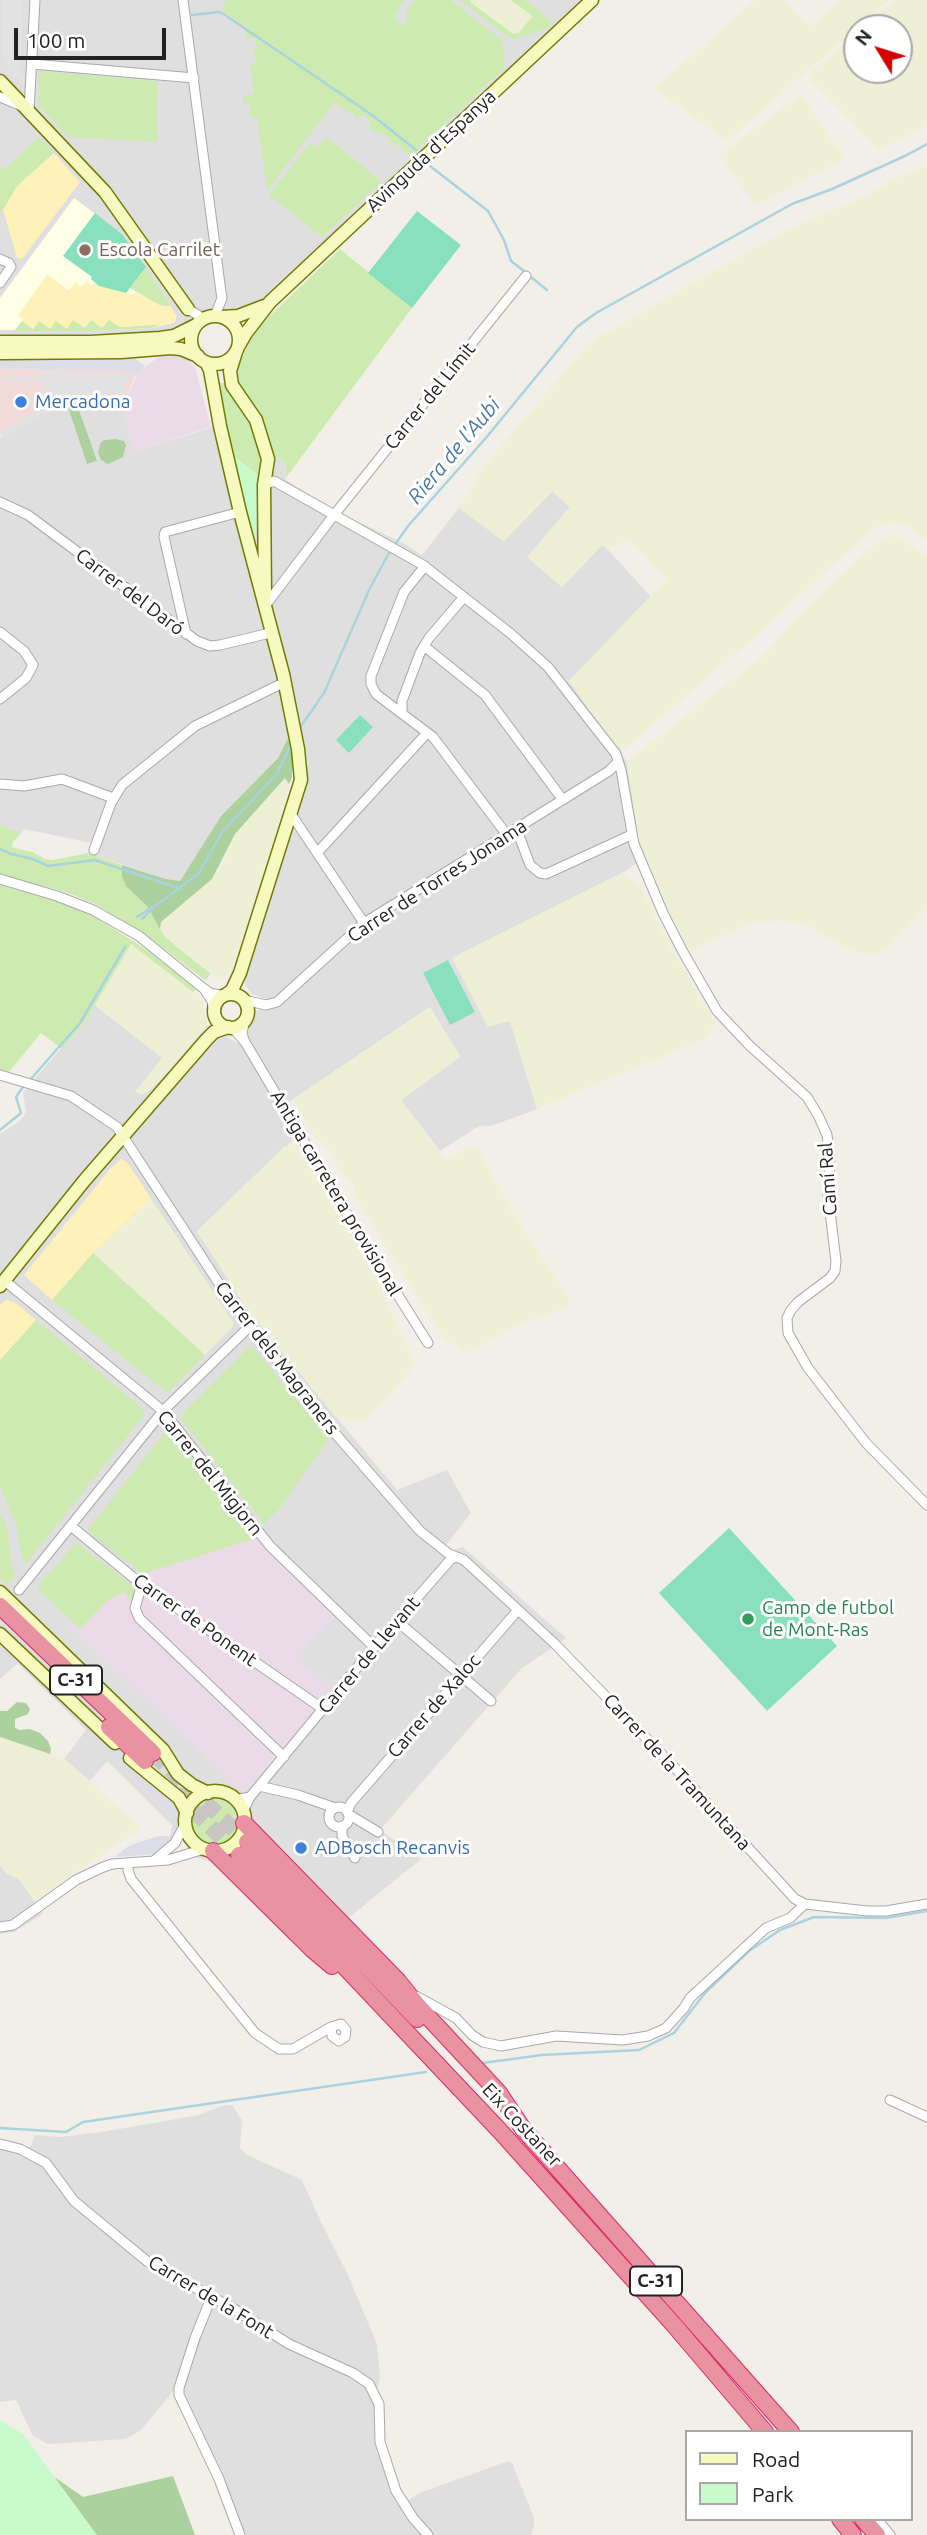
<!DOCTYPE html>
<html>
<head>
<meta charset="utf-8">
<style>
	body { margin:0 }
	#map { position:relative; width:927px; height:2535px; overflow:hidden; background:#f2efe9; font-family:Ubuntu,sans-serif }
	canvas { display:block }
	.legend { position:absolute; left:685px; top:2430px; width:228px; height:91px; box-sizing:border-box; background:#fff; border:2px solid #a7a7a7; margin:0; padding:9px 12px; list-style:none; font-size:21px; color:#222 }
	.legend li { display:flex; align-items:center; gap:14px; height:35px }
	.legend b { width:35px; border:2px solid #a7a7a7 }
	.north { position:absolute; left:843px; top:14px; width:70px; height:70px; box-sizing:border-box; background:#fff; border:2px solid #a7a7a7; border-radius:50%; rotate:308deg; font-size:19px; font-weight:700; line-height:28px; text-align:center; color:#222 }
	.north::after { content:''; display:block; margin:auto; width:24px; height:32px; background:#d40000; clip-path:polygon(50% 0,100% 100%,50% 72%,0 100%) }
	.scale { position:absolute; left:14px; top:28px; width:152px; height:32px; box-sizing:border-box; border:4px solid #222; border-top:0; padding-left:9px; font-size:21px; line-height:24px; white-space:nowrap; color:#222; -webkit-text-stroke:5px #fff; paint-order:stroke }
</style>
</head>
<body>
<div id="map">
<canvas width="927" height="2535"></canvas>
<ul class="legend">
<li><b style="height:9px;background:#f7fabf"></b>Road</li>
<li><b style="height:19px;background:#c8facc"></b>Park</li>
</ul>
<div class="north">N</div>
<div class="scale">100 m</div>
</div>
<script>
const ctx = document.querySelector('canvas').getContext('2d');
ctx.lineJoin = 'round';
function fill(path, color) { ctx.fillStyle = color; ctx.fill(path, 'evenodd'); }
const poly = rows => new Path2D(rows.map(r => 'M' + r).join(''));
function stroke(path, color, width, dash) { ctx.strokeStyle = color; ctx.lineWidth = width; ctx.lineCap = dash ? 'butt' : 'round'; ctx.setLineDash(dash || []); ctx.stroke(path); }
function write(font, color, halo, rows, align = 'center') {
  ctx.font = font + ' Ubuntu,sans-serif'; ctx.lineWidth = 6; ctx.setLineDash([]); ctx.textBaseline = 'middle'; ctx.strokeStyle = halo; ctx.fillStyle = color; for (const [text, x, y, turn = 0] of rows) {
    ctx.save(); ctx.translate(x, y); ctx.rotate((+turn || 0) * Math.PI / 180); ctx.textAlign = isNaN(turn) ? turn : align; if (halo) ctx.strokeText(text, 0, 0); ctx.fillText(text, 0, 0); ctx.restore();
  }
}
fill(poly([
	[0,0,582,0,271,293,254,307,232,312,219,309,207,310,197,316,186,326,176,330,144,336,0,337],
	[75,395,125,401,122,409,134,451,224,424,255,541,258,475,260,476,273,456,286,462,285,479,332,509,405,544,422,555,459,508,504,541,552,491,570,507,528,557,562,587,603,544,651,597,569,681,627,762,639,841,644,858,622,873,452,958,510,1021,537,1109,491,1126,479,1126,440,1151,401,1100,460,1057,430,1007,289,1102,305,1129,197,1231,249,1312,397,1490,447,1470,471,1513,446,1545,453,1550,463,1547,566,1638,521,1669,380,1830,421,1859,346,1920,222,1870,212,1862,194,1857,171,1824,107,1761,90,1781,64,1759,86,1730,18,1663,0,1679,0,1134,21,1120,26,1112,23,1092,86,1020,110,978,185,985,201,998,207,1025,237,1043,248,1037,248,1027,255,1012,261,1009,263,998,252,994,245,985,245,979,306,783,308,764,303,735,288,738,278,758,221,816,180,881,166,879,88,853,91,843,25,829,21,833,0,825,0,438],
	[0,1865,6,1873,19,1879,43,1914,14,1932,0,1934],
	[232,2105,242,2120,240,2148,247,2155,302,2180,321,2222,347,2273,377,2344,380,2377,374,2404,374,2439,377,2452,391,2482,392,2492,399,2505,420,2493,508,2461,512,2463,534,2518,534,2527,531,2535,240,2535,179,2395,174,2390,141,2430,126,2439,48,2444,33,2436,16,2400,0,2402,0,2139,30,2147,35,2135,61,2137,102,2132,199,2115,222,2106]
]), '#e0dfdf');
fill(poly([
	[0,369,126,370,135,376,125,401,75,395,5,436,0,436]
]), '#f2dad9');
fill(poly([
	[166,354,186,357,195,367,211,427,134,451,122,409,138,372,160,356],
	[262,1536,339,1613,296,1658,335,1690,255,1785,242,1792,68,1626,77,1618,124,1592,138,1576]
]), '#ebdbe8');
fill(poly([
	[74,198,122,234,176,316,175,322,152,328,90,331,0,330,0,298]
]), '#ffffe5');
fill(poly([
	[471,0,511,0,533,16,519,33,513,34,469,2],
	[755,0,784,0,810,27,841,0,889,0,727,141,654,88],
	[894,0,927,0,927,126,879,150,807,76,857,32,857,70,899,70,899,28,862,28],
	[801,95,845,159,755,206,719,155],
	[927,166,927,540,904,524,888,523,875,527,780,613,767,627,621,752,569,681,667,579,628,539,608,550,602,545,562,587,527,557,570,507,553,491,503,541,459,508,485,465,585,347,595,339,782,232,872,193,893,179],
	[892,536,902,539,927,556,927,908,886,949,876,955,857,953,807,926,783,920,750,924,695,948,690,955,644,858,639,841,627,762,767,652,793,620,866,552,881,540],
	[285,778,289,784,283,810,233,966,223,979,218,978,165,937,160,929,161,922,219,870,235,834],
	[622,873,639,884,668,943,716,1024,705,1039,537,1109,510,1021,488,1027,452,958],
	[131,943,201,998,207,1025,173,1067,149,1091,141,1095,135,1092,162,1058,94,1005],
	[430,1007,460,1056,401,1100,444,1158,448,1159,471,1146,478,1148,509,1206,568,1297,570,1306,520,1324,473,1350,463,1353,444,1338,437,1329,355,1197,353,1184,339,1171,334,1155,316,1139,293,1099],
	[294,1145,307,1155,346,1222,376,1279,413,1359,412,1368,407,1375,366,1420,354,1422,335,1416,249,1311,197,1231,285,1146],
	[151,1198,233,1322,233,1326,230,1330,205,1355,93,1253],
	[0,1737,64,1759,141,1827,35,1902,19,1879,6,1873,0,1865]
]), '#eef0d5');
fill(poly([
	[226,0,404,0,395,15,397,22,402,24,407,21,406,13,414,0,451,0,502,40,504,49,504,69,410,156,396,144,391,143,386,135,372,131,369,128,371,123,366,117,363,115,356,119,354,115,334,103,267,191,257,117,251,117,249,104,243,104,243,96,254,94,250,65,256,64,253,49,257,48,255,38,246,37,245,28,248,27,222,12],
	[460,0,471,0,470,2,513,34,519,33,533,16,511,0,526,0,553,23,546,29,513,39,502,33],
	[39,71,157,81,157,142,68,137,38,104],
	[39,137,54,153,17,186,3,210,0,211,0,168,5,169],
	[326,137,382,182,322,237,269,195,310,143,317,148],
	[340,249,412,308,285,479,286,462,273,456,262,417,239,383,237,368,257,328],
	[146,267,170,305,168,307,159,305,130,288],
	[108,319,120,327,162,324,152,328,90,331,14,331,22,321,33,329,38,321],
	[218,383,228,383,251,424,261,458,261,477,233,456,224,424],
	[0,825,21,833,13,842,12,847,32,852,45,859,53,860,88,853,122,865,121,868,147,906,165,937,211,974,205,980,145,934,93,903,63,891,0,875],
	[0,885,73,906,92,915,150,952,196,989,193,992,131,944,86,1020,62,1049,41,1033,9,1072,0,1070],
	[93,1253,205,1355,167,1393,52,1300],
	[36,1320,140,1406,145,1414,24,1566,15,1521,0,1487,0,1360],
	[250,1346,252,1346,329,1439,280,1508,264,1524,181,1419,182,1414],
	[167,1430,174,1434,256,1538,143,1574,89,1532,88,1529],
	[0,1514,7,1527,11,1564,16,1574,6,1585,0,1579],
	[76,1543,137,1589,131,1601,124,1592,106,1602,80,1629,39,1590,38,1586],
	'191 1822a23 23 0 1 1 46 0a23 23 0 1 1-46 0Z'
]), '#cdebb0');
fill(poly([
	[75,399,97,461,87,464,67,404],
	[116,439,124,441,126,445,123,457,108,464,101,460,98,453,100,444,104,440],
	[288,738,292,756,292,778,289,784,285,778,235,834,212,879,161,922,160,929,147,906,126,886,122,877,122,865,166,879,180,881,221,816,278,758],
	[17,1702,26,1703,30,1709,28,1714,15,1719,15,1728,20,1730,30,1729,40,1733,48,1741,51,1749,50,1754,0,1737,0,1711,7,1711],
	[0,2439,83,2497,173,2476,195,2535,0,2535]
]), '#add19e');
fill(poly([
	[54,153,80,182,22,259,17,258,3,210,17,186],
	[47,275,69,291,76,282,80,287,87,282,92,286,95,282,133,295,136,292,159,305,166,307,170,305,176,316,176,320,170,324,120,327,109,320,102,328,91,320,85,328,73,320,67,329,56,321,50,329,39,321,33,329,22,321,23,319,18,315],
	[121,1159,127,1162,151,1198,93,1253,52,1300,24,1275,110,1169],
	[6,1300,16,1303,36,1320,0,1360,0,1305]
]), '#fff1ba');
fill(poly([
	[233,456,258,475,256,541,253,539],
	[0,2420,23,2434,97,2535,0,2535]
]), '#c8facc');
fill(poly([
	[417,211,461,245,412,308,368,273],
	[95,213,122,234,146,267,126,293,99,286,91,279,92,277,63,256],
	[360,715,373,727,349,753,336,740],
	[448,960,475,1012,450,1025,423,973],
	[729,1528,837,1646,767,1711,659,1593]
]), '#88e0be');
fill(poly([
	[3,0,23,0,20,71,25,78,25,87,10,71,2,55],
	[40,369,56,369,57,373,129,373,120,400,75,395,5,436,0,436,0,431,43,407,42,381,4,381,4,377,40,377]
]), '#e2e2e2');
fill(poly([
	[132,356,145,366,135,376,126,370,0,369,0,357,13,357,13,360,82,360,131,359],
	[0,1647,7,1653,17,1657,134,1769,173,1797,180,1809,180,1825,174,1840,159,1854,117,1857,117,1855,127,1847,139,1842,159,1836,170,1836,175,1815,13,1659,0,1651]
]), '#dddde8');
stroke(poly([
	[192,15,219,12,225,15,372,115,416,150],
	[430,166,488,211,504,240,511,261,524,271],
	[531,277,547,290],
	[299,729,324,693,370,588,389,553,408,526,485,439,577,327,596,313,792,204,832,189,905,156,927,144],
	[0,849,11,854,33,859,48,866,95,860,181,889],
	[137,917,152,907],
	[142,919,154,907,199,873,222,832,277,774,291,744],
	[30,1080,80,1023,125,947],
	[0,1130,21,1113,16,1097,25,1084],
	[483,2063,542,2055,639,2050,674,2033,705,1993,749,1951,780,1930,814,1917,886,1918,927,1911],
	[0,2128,66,2132,83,2122,426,2072]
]), '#aad3df', 2.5);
stroke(poly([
	[153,1753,247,1842],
	[176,1793,239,1855]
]), '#c8c6c1', 16, [16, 8]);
const street = poly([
	[183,0,221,292,222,298,215,316],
	[32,64,194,78],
	[0,97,22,106,29,111,35,0],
	[0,259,9,263,11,267,0,283],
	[188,309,204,319],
	[264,485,274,481,423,565,510,633,548,667,616,754,621,770,634,844,663,913,683,952,717,1011,750,1046,807,1097,818,1115,827,1135,830,1157,828,1195,836,1261,835,1271,830,1278,798,1302,791,1310,787,1318,788,1333,808,1368,866,1443,927,1505],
	[0,502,28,515,197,641,210,646,220,645,270,633],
	[425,566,404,592,371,676,371,684,376,694,433,737,507,835],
	[265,606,334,515,526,276],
	[0,632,24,651,33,665,26,678,0,699],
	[186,634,164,537,165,532,240,512],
	[424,646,485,695,563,800],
	[402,713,402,701,420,653,429,638,464,597],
	[0,784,24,786,62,779,113,798],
	[291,814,364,923],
	[517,830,530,865,540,873,546,874,631,835],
	[94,850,111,803,122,785,195,726,285,682],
	[317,853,427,733],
	[0,879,57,896,93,910,139,936,203,988,210,993,224,996],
	[206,992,212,1001,214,1011],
	[244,1000,266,1005,277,1002,364,923,609,771,618,762],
	[232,1027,245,1042,353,1224,428,1343],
	[244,1040,242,1033,245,1019],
	[0,1075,71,1096,117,1127,233,1305,333,1431,420,1531,449,1554,464,1560,554,1643,676,1769,795,1899,805,1904,867,1911,886,1911,927,1904],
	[5,1281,163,1411,270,1546,374,1647],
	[71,1526,135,1579,323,1709],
	[142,1584,135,1608,139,1618,284,1757],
	[19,1590,163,1411,250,1326],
	[397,1621,491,1701],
	[259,1786,298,1795,335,1808],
	[235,1800,250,1797],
	'329 1817a10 10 0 1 1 20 0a10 10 0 1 1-20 0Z',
	[243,1811,250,1797,374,1647,451,1559,457,1557],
	[347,1812,351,1803,518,1610],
	[348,1814,378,1832],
	[342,1826,342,1836,355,1858],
	[156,1859,175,1843,185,1824],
	[128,1863,128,1870,131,1879,255,2033,279,2049,293,2049,331,2027,332,2036,339,2041,345,2037,346,2030,341,2024,331,2027],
	[0,1927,13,1925,76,1880,101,1868,112,1864,168,1860,204,1849],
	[416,1996,456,2018,472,2035,483,2042,501,2046,556,2036,623,2040,648,2036,666,2028,684,2008,690,1998,766,1928,790,1918,805,1904],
	[890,2100,927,2117],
	[0,2144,20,2149,46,2163,74,2201,148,2262,234,2309,289,2344,353,2373,369,2384,379,2404,380,2442,396,2491,413,2518,428,2535],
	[211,2298,195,2338,179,2388,179,2395,219,2479,240,2535],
	[877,2519,890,2535]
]);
const secondary = poly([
	[0,81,105,192,188,309],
	'191 340a24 24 0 1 1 48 0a24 24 0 1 1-48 0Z',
	[222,317,238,316,264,306],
	[0,342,91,342,160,338,174,336,196,325],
	[238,347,246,333,270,302,592,0],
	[236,352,230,371,232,385,256,420,268,459,264,485,265,596],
	[0,353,121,352,171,348,181,349,198,356],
	[206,362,210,370,220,426,240,512,283,674,298,749,301,780,240,973,232,990,227,994],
	'214 1011a17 17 0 1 1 34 0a17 17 0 1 1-34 0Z',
	[0,1286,84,1181,207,1039,214,1032,228,1027],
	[0,1592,163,1750,178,1774,192,1785,208,1793],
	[0,1634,115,1743],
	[130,1758,179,1798,187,1813],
	'185 1821a30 30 0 1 1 60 0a30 30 0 1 1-60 0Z'
]);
const highway = poly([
	[0,1606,153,1753],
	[109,1727,145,1761],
	[244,1823,398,1981,418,2006,499,2093,523,2129,791,2432],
	[247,1842,417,2019],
	[213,1851,313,1950,332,1966],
	[239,1855,500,2131,674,2325,765,2432],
	[840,2519,853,2535],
	[863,2519,877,2535]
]);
stroke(street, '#a9a9a9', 11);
stroke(secondary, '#707d05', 15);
stroke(highway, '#dc2a67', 18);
stroke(street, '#fff', 9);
stroke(secondary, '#f7fabf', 12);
stroke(highway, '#e892a2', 16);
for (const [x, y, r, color] of [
	[85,250,7,"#8d6e63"],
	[21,402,7,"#3f7fe0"],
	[748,1619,7,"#2e9e5b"],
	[301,1848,7,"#3f7fe0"]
]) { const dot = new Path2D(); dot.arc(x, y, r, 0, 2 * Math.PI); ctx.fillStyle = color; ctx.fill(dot); stroke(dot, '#fff', 2.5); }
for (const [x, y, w] of [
	[76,1680,52],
	[656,2281,52]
]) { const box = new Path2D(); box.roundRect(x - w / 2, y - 14.5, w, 29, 5); ctx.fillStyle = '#fff'; ctx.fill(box); stroke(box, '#222', 2); }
write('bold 18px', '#222', null, [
	["C-31",76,1680],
	["C-31",656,2281]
]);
write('19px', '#222', '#fff', [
	["Avinguda d'Espanya",431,151,-43],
	["Carrer del Límit",430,396,-51],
	["Carrer del Daró",130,592,37],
	["Carrer de Torres Jonama",437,881,-33],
	["Camí Ral",828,1179,-94],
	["Antiga carretera provisional",336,1193,59],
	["Carrer dels Magraners",277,1358,52],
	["Carrer del Migjorn",210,1473,51],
	["Carrer de Ponent",195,1620,35],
	["Carrer de Llevant",369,1655,-50],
	["Carrer de Xaloc",434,1706,-49],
	["Carrer de la Tramuntana",677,1772,47],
	["Eix Costaner",522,2125,47],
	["Carrer de la Font",211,2297,31]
]);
write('19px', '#785e54', '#fff', [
	["Escola Carrilet",99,250]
], 'left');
write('19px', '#366cbe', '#fff', [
	["Mercadona",35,402],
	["ADBosch Recanvis",315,1848]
], 'left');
write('19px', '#27864d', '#fff', [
	["Camp de futbol",762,1608],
	["de Mont-Ras",762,1630]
], 'left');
write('italic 21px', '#4a7aab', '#fff', [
	["Riera de l'Aubi",454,451,-50]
]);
</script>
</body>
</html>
